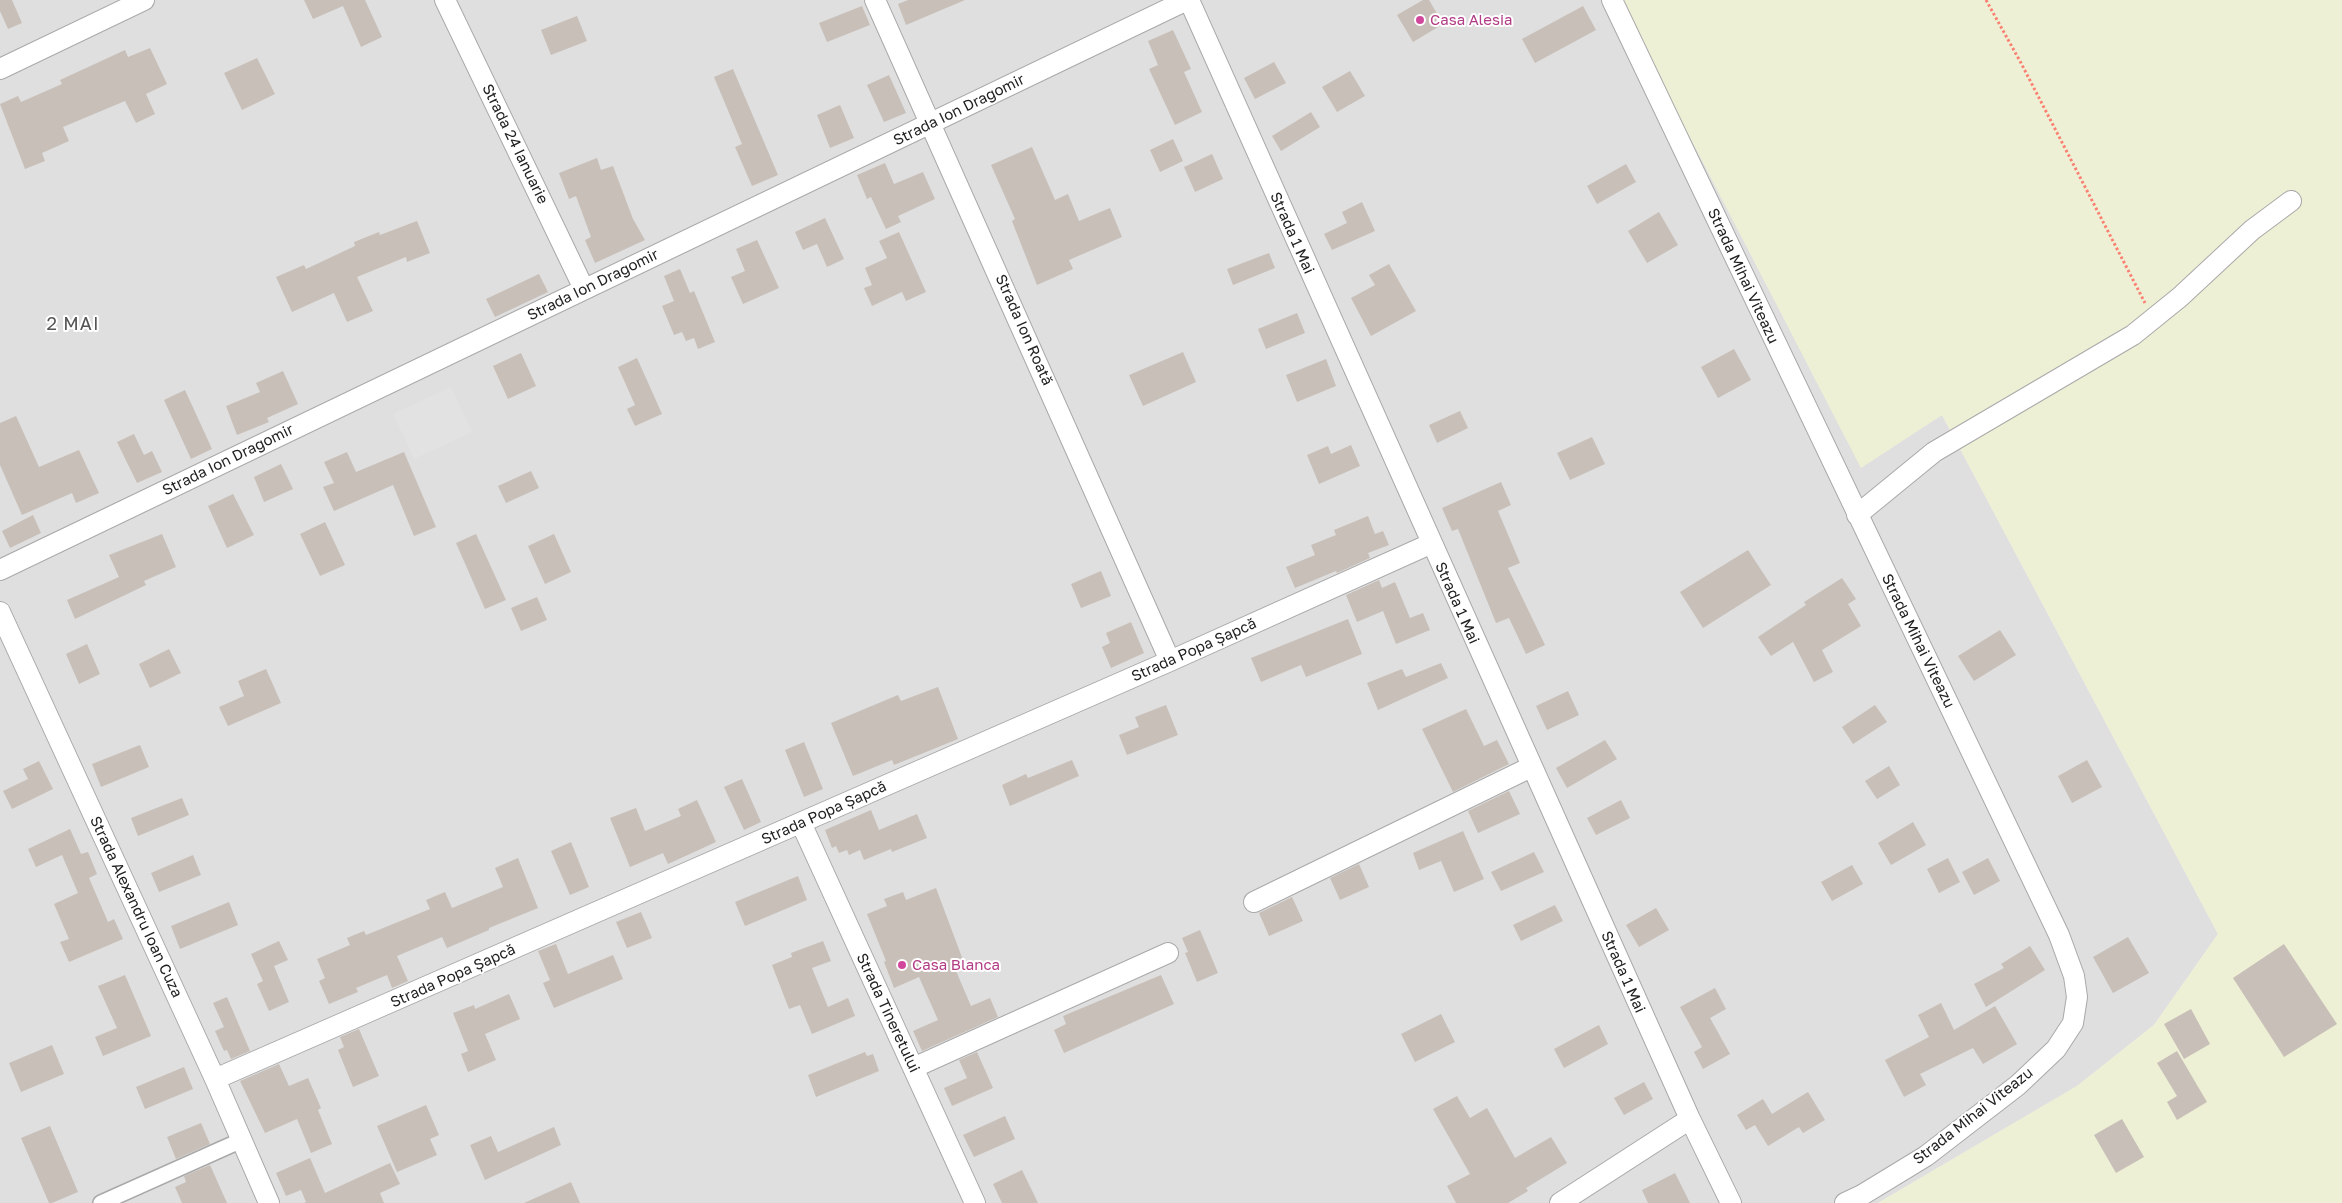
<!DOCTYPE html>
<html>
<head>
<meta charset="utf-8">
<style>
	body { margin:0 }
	canvas { display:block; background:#f2efe9 }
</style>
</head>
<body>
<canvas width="2342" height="1203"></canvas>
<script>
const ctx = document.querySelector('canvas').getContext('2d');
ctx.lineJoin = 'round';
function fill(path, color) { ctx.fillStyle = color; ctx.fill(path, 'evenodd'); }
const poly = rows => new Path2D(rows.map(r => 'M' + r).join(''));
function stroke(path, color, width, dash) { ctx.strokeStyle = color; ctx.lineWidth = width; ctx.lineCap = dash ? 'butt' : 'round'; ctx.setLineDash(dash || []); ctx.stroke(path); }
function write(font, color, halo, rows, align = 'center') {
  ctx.font = font + ' "Golos Text",sans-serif'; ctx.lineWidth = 4; ctx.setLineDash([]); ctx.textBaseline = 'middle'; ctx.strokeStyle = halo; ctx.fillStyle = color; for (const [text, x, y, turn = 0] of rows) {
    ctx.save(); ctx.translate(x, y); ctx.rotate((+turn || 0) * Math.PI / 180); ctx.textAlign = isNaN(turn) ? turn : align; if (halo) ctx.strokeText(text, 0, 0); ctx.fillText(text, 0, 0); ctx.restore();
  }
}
fill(poly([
	[0,0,1619,0,1861,467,1942,415,2218,934,2154,1025,2077,1086,1878,1203,0,1203]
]), '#e0dfdf');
fill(poly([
	[1619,0,2342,0,2342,1203,1878,1203,2077,1086,2154,1025,2218,934,1942,415,1861,468]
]), '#eef0d5');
fill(poly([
	[451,387,472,432,414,459,393,414]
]), '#e2e2e2');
fill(poly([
	[0,0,12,0,22,23,8,29,0,11],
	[304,0,365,0,382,37,361,47,343,6,313,19],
	[908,0,965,0,906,25,898,4],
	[1423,0,1429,0,1443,24,1413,42,1397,15],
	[862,6,870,25,827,42,819,23],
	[1583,6,1596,30,1535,63,1522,39],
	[577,16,587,41,551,55,541,30],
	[1173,30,1191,69,1184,72,1202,112,1175,125,1149,69,1158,65,1148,41],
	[150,48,167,84,146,94,155,114,136,123,125,101,63,127,69,141,42,153,45,161,25,169,0,104,18,96,21,102,62,84,60,80,125,50,128,57],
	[257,58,275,94,242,110,224,73],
	[1274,62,1286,83,1255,99,1244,78],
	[733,69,778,175,752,186,735,147,742,144,714,77],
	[1350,71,1365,96,1337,112,1322,87],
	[889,75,906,113,884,122,867,85],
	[840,105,854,138,830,148,817,115],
	[1311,112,1320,127,1281,151,1272,136],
	[1173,139,1183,161,1160,172,1150,150],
	[1032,147,1055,200,1068,194,1079,221,1110,208,1122,237,1069,260,1073,269,1037,285,1012,221,1015,219,991,165],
	[1212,154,1223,179,1195,192,1184,167],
	[597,158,601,170,613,166,633,219,645,240,595,263,585,240,591,237,576,196,569,199,559,173],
	[885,163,894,184,923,172,935,199,898,216,901,222,886,229,871,197,867,199,857,175],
	[1626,164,1636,182,1597,204,1587,186],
	[1362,202,1375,231,1332,250,1324,234,1347,223,1342,212],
	[1659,212,1678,245,1647,263,1628,231],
	[825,218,844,259,827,267,817,244,803,250,795,232],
	[417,221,430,253,407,262,406,257,357,277,373,311,347,322,334,293,292,312,276,277,304,265,306,269,355,246,354,242,379,232,380,235],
	[899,232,926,292,906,301,902,292,872,306,864,288,872,285,865,268,887,258,879,241],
	[757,240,779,288,743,304,731,277,745,271,736,249],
	[1269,253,1275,268,1233,285,1227,269],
	[1389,264,1416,311,1371,336,1351,298,1375,285,1369,275],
	[680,269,690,293,694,291,715,342,698,349,694,338,686,341,682,332,674,335,662,306,674,301,664,276],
	[539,274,548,292,495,317,486,299],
	[1297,313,1305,333,1266,349,1258,329],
	[1734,349,1751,380,1718,398,1701,367],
	[1183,352,1196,382,1143,406,1129,375],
	[521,353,536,386,508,399,493,366],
	[637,358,662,414,635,426,627,409,635,405,618,367],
	[1326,359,1336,386,1297,402,1286,375],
	[283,371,298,404,267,418,269,422,237,435,226,406,260,392,256,383],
	[185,390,212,449,191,459,164,400],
	[1460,411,1468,428,1437,443,1429,425],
	[16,416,39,467,79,450,99,493,76,503,72,493,22,515,0,465,0,423],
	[134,434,144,455,152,451,162,472,137,483,117,442],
	[1592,437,1605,464,1570,480,1557,453],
	[1351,445,1360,466,1319,484,1307,455,1328,446,1331,454],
	[347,452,356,472,404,452,436,527,414,536,393,485,334,511,323,487,334,483,324,462],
	[281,464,293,489,264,502,254,477],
	[531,471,539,488,506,503,498,486],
	[1501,482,1511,505,1498,511,1520,563,1508,568,1545,645,1526,654,1509,618,1496,623,1458,529,1452,531,1442,508],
	[233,494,254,535,227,548,208,506],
	[33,515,41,533,10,548,2,531],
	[1368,516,1375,534,1383,531,1389,545,1368,553,1370,558,1337,573,1336,571,1295,588,1286,567,1315,555,1311,545,1336,535,1334,530],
	[325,522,345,565,320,576,300,534],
	[162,534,176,567,144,581,146,585,75,619,67,600,119,577,109,555],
	[476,534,506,600,485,609,456,543],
	[554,534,571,572,545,584,528,546],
	[1748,550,1771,585,1703,628,1680,592],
	[1101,571,1111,596,1081,608,1071,584],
	[1842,578,1856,599,1848,604,1861,626,1822,650,1833,672,1814,682,1793,642,1771,656,1758,637,1806,605,1804,602],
	[1379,580,1382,588,1395,582,1410,618,1423,613,1430,630,1396,644,1383,611,1357,622,1346,595],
	[537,597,547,620,521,631,511,608],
	[1348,619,1362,654,1306,677,1301,665,1261,682,1251,658],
	[1131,622,1144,653,1111,668,1102,647,1110,643,1106,633],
	[2000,630,2016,655,1974,681,1958,656],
	[87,644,100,674,79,684,66,654],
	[169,649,181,673,150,688,139,664],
	[1441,663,1448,678,1378,710,1367,683,1402,669,1406,677],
	[266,669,281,703,228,726,219,707,244,696,238,681],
	[938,687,958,739,894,765,892,760,853,776,831,723,898,695,901,701],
	[1568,691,1579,715,1547,730,1536,706],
	[1166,705,1178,735,1127,755,1119,735,1139,727,1135,717],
	[1875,705,1887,722,1853,744,1842,727],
	[1466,709,1484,746,1497,740,1509,764,1453,792,1422,729],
	[1605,740,1617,759,1567,788,1556,768],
	[804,742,823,789,804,797,785,750],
	[140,745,149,767,101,787,92,764],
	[1072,760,1079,776,1010,806,1002,785,1026,774,1028,778],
	[2087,760,2102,787,2072,803,2058,776],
	[39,761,53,789,12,809,3,791,28,779,23,769],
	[1889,766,1900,785,1877,799,1865,781],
	[742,779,761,822,744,830,724,787],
	[1509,791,1520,814,1478,833,1468,811],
	[182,798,189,815,138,836,131,818],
	[697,800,716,842,668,864,663,853,630,867,610,818,636,808,645,831,681,816,678,809],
	[1621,800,1630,818,1596,835,1587,818],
	[871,810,879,830,917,814,927,838,892,852,891,849,864,860,860,850,849,855,847,850,839,853,836,846,832,848,825,830],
	[1913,822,1926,845,1891,865,1878,843],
	[70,829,81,854,88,852,97,874,89,878,108,922,114,919,123,939,69,962,60,942,69,939,54,904,78,893,62,855,36,867,28,849],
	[1463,831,1484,879,1454,892,1441,861,1419,870,1413,853],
	[571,842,589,887,570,895,551,851],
	[1534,852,1544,872,1501,891,1491,872],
	[193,855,201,875,159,892,151,873],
	[518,858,538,908,489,928,489,930,447,948,442,937,397,956,408,981,392,988,387,975,356,988,358,992,329,1004,319,981,325,978,317,959,350,945,347,938,364,931,366,935,430,909,426,900,445,892,452,908,503,887,495,868],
	[1948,858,1960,882,1939,893,1927,869],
	[1988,858,2000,881,1974,895,1962,872],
	[1359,864,1369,887,1340,900,1330,878],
	[1852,865,1863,884,1832,901,1821,882],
	[798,876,807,900,745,926,735,902],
	[936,888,963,960,953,964,971,1006,990,998,998,1017,922,1051,913,1031,938,1020,919,977,894,988,884,962,886,961,867,914,887,906,884,899,903,892,906,900],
	[1292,897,1303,921,1269,936,1259,913],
	[229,902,238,925,180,949,171,926],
	[1555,905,1563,921,1521,941,1513,925],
	[1656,908,1669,930,1639,947,1626,925],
	[641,912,652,938,627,948,616,922],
	[1200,930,1218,973,1197,982,1185,953,1188,952,1182,938],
	[2128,937,2149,973,2113,993,2093,957],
	[279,941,288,960,274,966,289,1002,269,1011,257,984,263,981,251,954],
	[823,941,831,961,812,968,828,1007,848,998,855,1016,812,1034,800,1005,789,1009,772,965,792,957,791,953],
	[556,944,568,974,613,955,623,979,554,1008,543,983,550,980,538,951],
	[2284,944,2337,1024,2284,1057,2233,978],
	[2030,946,2045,970,1986,1007,1974,984,2004,968,2001,964],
	[125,975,151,1036,103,1056,95,1037,117,1028,98,986],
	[1161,975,1174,1004,1064,1053,1054,1030,1066,1024,1063,1016],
	[1715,988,1726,1009,1710,1018,1730,1054,1703,1069,1694,1052,1702,1047,1680,1007],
	[509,994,520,1019,485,1034,496,1060,468,1072,461,1054,468,1051,453,1013,474,1005,475,1009],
	[227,997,250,1051,231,1059,227,1050,224,1051,215,1031,224,1027,213,1003],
	[1941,1003,1954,1030,1995,1006,2017,1044,1983,1064,1973,1048,1920,1074,1926,1085,1904,1097,1885,1060,1929,1037,1918,1015],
	[2191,1009,2210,1044,2184,1059,2164,1024],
	[1441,1014,1455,1042,1415,1062,1401,1034],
	[1599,1025,1608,1044,1564,1068,1554,1049],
	[359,1029,379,1076,353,1087,338,1050,344,1047,340,1037],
	[52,1045,64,1074,21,1092,9,1063],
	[2177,1051,2207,1102,2177,1120,2167,1102,2177,1096,2157,1063],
	[865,1052,867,1056,873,1054,879,1071,816,1097,808,1075],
	[977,1052,993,1088,952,1106,944,1088,967,1078,959,1060],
	[279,1064,289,1086,308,1078,321,1108,318,1110,332,1144,311,1153,297,1119,265,1133,240,1081],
	[184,1067,193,1089,145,1109,136,1087],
	[1644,1082,1653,1099,1624,1115,1614,1098],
	[1808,1092,1825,1120,1803,1133,1799,1127,1768,1146,1755,1125,1746,1130,1737,1115,1763,1099,1772,1114],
	[1457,1096,1470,1118,1487,1108,1515,1158,1551,1137,1567,1163,1526,1188,1528,1191,1508,1203,1456,1203,1447,1186,1470,1174,1433,1109],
	[426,1105,439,1135,430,1139,437,1155,397,1172,377,1126],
	[1005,1116,1015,1139,974,1157,963,1135],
	[2122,1119,2144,1157,2116,1173,2094,1135],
	[201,1123,210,1144,176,1159,167,1137],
	[50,1126,78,1192,52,1203,49,1203,21,1138],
	[554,1127,561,1145,485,1180,470,1145,491,1136,498,1152],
	[310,1158,325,1193,390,1163,400,1184,380,1193,384,1203,304,1203,306,1202,301,1190,286,1196,276,1173],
	[210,1165,227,1203,182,1203,175,1187,186,1182,184,1176],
	[1022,1170,1038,1203,1002,1203,993,1184],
	[1675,1173,1690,1203,1648,1203,1642,1190],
	[571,1182,580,1203,524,1203]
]), '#c7bfb8');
const pedestrian = poly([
	[101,1203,242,1140]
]);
const minor = poly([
	[445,0,584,289],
	[875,0,1170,661],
	[1189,0,1690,1119,1731,1203],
	[1612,0,2059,935,2074,976,2077,997,2073,1023,2056,1049,2018,1085,1926,1156,1862,1195,1845,1203],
	[0,69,144,0],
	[1857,515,1934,452,2133,335,2180,297,2252,230,2291,201],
	[0,570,1187,0],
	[0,612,215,1079,269,1203],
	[801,823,975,1203],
	[1254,902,1531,767],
	[913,1068,1168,953],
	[215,1079,1170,661,1430,544],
	[1560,1203,1690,1119]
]);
stroke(pedestrian, '#a9a9a9', 18);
stroke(minor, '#a9a9a9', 22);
stroke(poly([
	[1986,0,2021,63,2145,303]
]), '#fa8072', 3, [2.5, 2.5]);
stroke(pedestrian, '#fff', 15);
stroke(minor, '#fff', 20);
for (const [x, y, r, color] of [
	[1420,20,5,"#d1479c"],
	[902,965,5,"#d1479c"]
]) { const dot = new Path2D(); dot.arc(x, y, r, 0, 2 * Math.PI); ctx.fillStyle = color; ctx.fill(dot); stroke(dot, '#fff', 2); }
write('15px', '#b23c85', '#fff', [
	["Casa Alesia",1430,20],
	["Casa Blanca",912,965]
], 'left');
write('15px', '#222', '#fff', [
	["Strada Ion Dragomir",959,110,-26],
	["Strada 24 Ianuarie",515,144,64],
	["Strada 1 Mai",1292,233,66],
	["Strada Mihai Viteazu",1743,276,65],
	["Strada Ion Dragomir",593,285,-26],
	["Strada Ion Roată",1024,330,66],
	["Strada Ion Dragomir",228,460,-26],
	["Strada 1 Mai",1457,603,66],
	["Strada Mihai Viteazu",1918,641,64],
	["Strada Popa Șapcă",1194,650,-24],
	["Strada Popa Șapcă",824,813,-24],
	["Strada Alexandru Ioan Cuza",136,907,65],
	["Strada 1 Mai",1623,972,66],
	["Strada Popa Șapcă",453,976,-24],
	["Strada Tineretului",888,1013,65],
	["Strada Mihai Viteazu",1973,1116,-38]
]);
ctx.letterSpacing = '1px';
write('18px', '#555', '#fff', [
	["2 MAI",73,324]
]);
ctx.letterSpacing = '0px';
</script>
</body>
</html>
